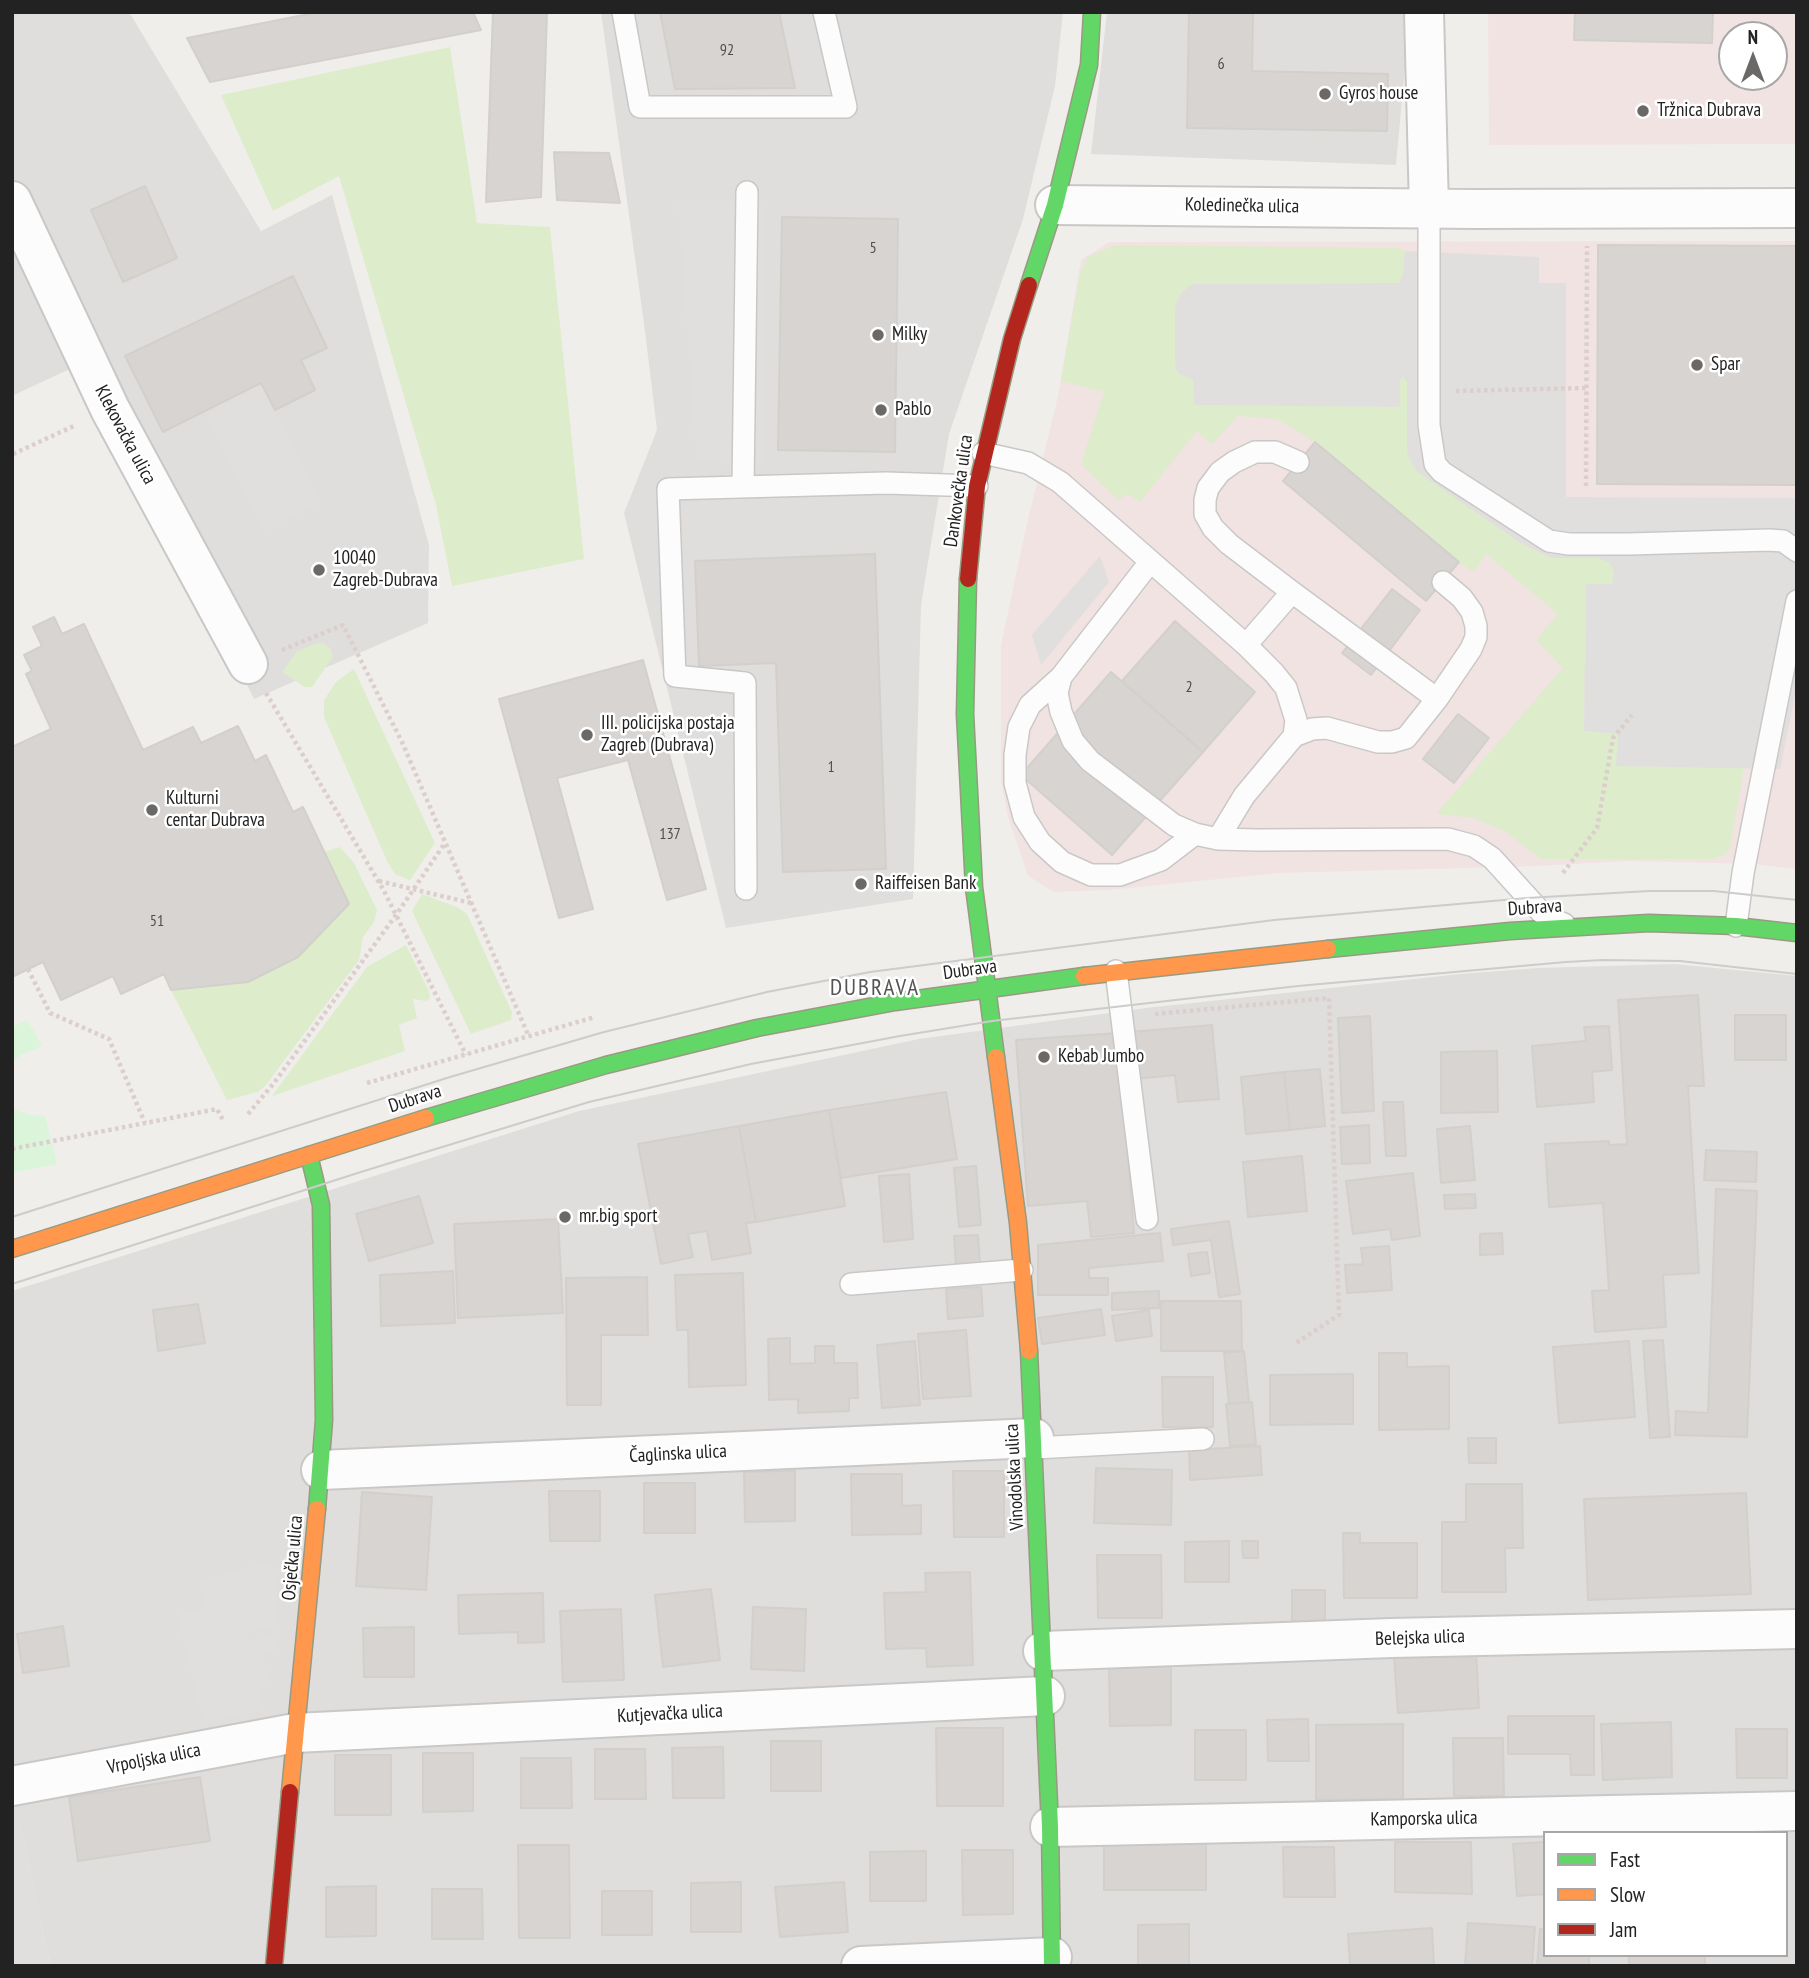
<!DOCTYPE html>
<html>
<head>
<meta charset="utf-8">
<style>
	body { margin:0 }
	#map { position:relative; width:1809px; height:1978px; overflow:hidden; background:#f0eeeb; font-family:"PT Sans Narrow",sans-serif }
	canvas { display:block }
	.frame { position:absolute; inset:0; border:14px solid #222; pointer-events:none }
	.legend { position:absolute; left:1543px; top:1831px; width:245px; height:126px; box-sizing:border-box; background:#fff; border:2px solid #a7a7a7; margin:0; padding:9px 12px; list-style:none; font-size:21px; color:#222 }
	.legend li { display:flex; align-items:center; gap:14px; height:35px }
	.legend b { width:35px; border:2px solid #a7a7a7 }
	.north { position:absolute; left:1718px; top:21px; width:70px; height:70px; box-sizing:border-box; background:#fff; border:2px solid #a7a7a7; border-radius:50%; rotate:0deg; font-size:19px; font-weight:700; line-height:28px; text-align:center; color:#222 }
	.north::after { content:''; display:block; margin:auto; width:24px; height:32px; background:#6a6968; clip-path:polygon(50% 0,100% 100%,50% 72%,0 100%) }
</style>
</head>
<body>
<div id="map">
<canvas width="1809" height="1978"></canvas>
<div class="frame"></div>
<ul class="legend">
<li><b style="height:9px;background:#63d668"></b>Fast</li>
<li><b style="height:9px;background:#ff974d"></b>Slow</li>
<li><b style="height:9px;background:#b3261e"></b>Jam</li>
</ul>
<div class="north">N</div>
</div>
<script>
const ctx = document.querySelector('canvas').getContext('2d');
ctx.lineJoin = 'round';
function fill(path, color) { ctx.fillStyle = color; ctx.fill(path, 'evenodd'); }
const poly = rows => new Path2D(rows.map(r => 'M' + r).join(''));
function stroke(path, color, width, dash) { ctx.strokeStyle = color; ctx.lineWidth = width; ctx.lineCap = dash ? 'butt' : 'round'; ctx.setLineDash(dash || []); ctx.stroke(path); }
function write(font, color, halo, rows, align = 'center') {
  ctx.font = font + ' "PT Sans Narrow",sans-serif'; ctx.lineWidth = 5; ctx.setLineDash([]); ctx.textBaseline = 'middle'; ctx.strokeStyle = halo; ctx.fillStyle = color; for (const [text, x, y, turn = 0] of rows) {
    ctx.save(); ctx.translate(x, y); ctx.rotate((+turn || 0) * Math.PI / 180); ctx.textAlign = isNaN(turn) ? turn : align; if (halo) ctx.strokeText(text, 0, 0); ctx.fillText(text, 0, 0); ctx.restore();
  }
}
fill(poly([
	[12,12,129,12,261,231,332,195,429,545,428,623,254,699,89,360,12,396],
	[601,12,1063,12,1055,86,1023,219,949,434,921,605,913,899,726,928,624,513,657,430,645,331],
	[1107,12,1410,12,1396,165,1091,154],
	[1674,964,1797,976,1797,1966,50,1966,16,1803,12,1803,12,1291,579,1111,919,1039,1146,1008,1460,974,1538,968],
	[1545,1833,1786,1833,1786,1955,1545,1955]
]), '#dfdedc');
fill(poly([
	[1488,12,1797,12,1797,144,1489,145],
	[1732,35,1774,35,1774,77,1732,77],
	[1797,241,1797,869,1753,864,1628,861,1537,866,1279,873,1109,890,1054,892,1028,876,1008,817,1001,781,1001,645,1026,528,1058,396,1081,260,1109,242]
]), '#f1e3e1');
fill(poly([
	[450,47,477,223,550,227,584,559,452,586,436,505,339,176,273,211,221,95],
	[1115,245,1397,248,1405,251,1403,273,1399,283,1191,284,1175,306,1175,365,1178,373,1193,380,1400,406,1400,380,1403,377,1407,382,1407,453,1416,471,1519,542,1551,558,1597,558,1609,562,1614,573,1612,584,1586,585,1584,731,1748,743,1730,849,1724,855,1713,859,1541,859,1506,832,1474,818,1436,814,1563,668,1536,640,1558,614,1486,554,1474,572,1459,562,1315,442,1277,419,1238,416,1212,444,1197,431,1140,502,1127,494,1118,500,1081,464,1104,392,1061,381,1080,273,1088,257],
	[318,643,324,643,331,649,333,657,312,687,304,687,282,672,297,651],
	[354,669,435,843,410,880,395,874,387,861,324,717,324,700,336,682],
	[340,847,354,863,377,910,374,922,363,937,359,960,266,1085,258,1092,227,1100,171,990,298,957,349,905,324,852],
	[422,894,459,908,467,914,512,1012,511,1020,471,1034,412,911],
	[406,945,429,991,430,998,426,1001,413,999,417,1018,399,1025,405,1051,272,1096,367,967]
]), '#ddeccb');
fill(poly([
	[27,1020,43,1046,22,1054,12,1062,12,1027],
	[12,1109,32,1115,45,1116,57,1164,12,1173]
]), '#daf5da');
fill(poly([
	[678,201,766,202,766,464,697,461],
	[1405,251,1539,257,1539,283,1566,283,1566,497,1797,498,1797,686,1780,769,1616,766,1618,734,1584,731,1586,584,1612,584,1614,573,1609,562,1597,558,1551,558,1519,542,1416,471,1407,453,1407,382,1403,377,1400,380,1400,407,1194,405,1193,380,1178,373,1175,365,1175,306,1181,293,1192,284,1399,283,1403,273],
	[261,383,321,503,264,532,204,411],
	[1100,556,1109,582,1041,665,1032,635],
	[271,1562,277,1586,275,1628,254,1629,246,1636,247,1641,273,1635,276,1651,262,1654,269,1683,258,1686,263,1709,203,1722,178,1615,204,1609,198,1581],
	[16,1802,50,1966,12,1966,12,1803]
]), '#e0dfde');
const building = poly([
	[319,12,473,12,481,30,210,82,187,38,319,12],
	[493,12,547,12,541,197,486,202,493,12],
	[660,12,779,12,795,88,675,89,660,12],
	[1189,12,1253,12,1252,71,1388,74,1387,131,1187,128,1189,12],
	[1575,12,1713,12,1712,43,1574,40,1575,12],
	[554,152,609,153,620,203,557,200,554,152],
	[145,186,177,258,123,282,91,210,145,186],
	[782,217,898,219,895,452,778,450,782,217],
	[1598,245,1797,246,1797,485,1597,484,1598,245],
	[293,276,327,348,301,360,315,390,275,410,261,383,163,432,125,356,293,276],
	[1315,442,1459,562,1426,601,1283,481,1315,442],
	[875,554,886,869,783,872,776,663,699,666,695,561,875,554],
	[1392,589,1420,610,1371,675,1342,653,1392,589],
	[54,617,62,634,84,624,143,750,193,727,201,743,238,726,255,761,266,755,293,812,303,807,349,904,298,957,248,982,171,990,164,974,121,994,113,976,61,1000,43,962,12,977,12,747,51,729,26,674,32,671,24,655,42,646,33,627,54,617],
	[1175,621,1255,692,1203,752,1122,681,1175,621],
	[643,660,706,889,667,900,628,760,557,778,593,909,559,918,499,699,643,660],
	[1111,672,1203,752,1112,855,1021,775,1111,672],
	[1458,714,1489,738,1454,783,1423,759,1458,714],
	[1698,995,1704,1086,1688,1086,1699,1273,1663,1275,1666,1327,1595,1332,1592,1291,1609,1290,1603,1203,1549,1207,1545,1144,1609,1141,1609,1145,1627,1144,1618,1000,1698,995],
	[1735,1015,1786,1015,1786,1060,1735,1060,1735,1015],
	[1370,1016,1374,1111,1342,1113,1338,1018,1370,1016],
	[1212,1025,1219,1099,1178,1102,1175,1075,1135,1079,1130,1032,1212,1025],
	[1609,1026,1612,1070,1592,1072,1594,1102,1537,1107,1532,1046,1586,1041,1584,1027,1609,1026],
	[1118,1033,1134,1233,1091,1237,1087,1201,1028,1206,1016,1040,1118,1033],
	[1497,1051,1498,1112,1441,1113,1441,1052,1497,1051],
	[1320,1069,1325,1126,1290,1130,1284,1072,1320,1069],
	[1284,1072,1290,1130,1246,1134,1241,1077,1284,1072],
	[946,1092,957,1159,841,1178,829,1110,946,1092],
	[1383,1102,1403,1102,1406,1156,1386,1156,1383,1102],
	[829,1110,845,1206,756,1222,739,1126,829,1110],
	[1369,1125,1370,1163,1342,1164,1340,1127,1369,1125],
	[739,1126,756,1222,746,1223,751,1253,712,1260,707,1231,688,1234,693,1257,661,1264,638,1144,739,1126],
	[1470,1126,1475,1180,1441,1183,1437,1129,1470,1126],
	[1706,1150,1757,1152,1756,1182,1704,1180,1706,1150],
	[1302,1156,1307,1211,1248,1217,1243,1162,1302,1156],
	[976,1166,981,1225,959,1227,954,1168,976,1166],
	[1413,1173,1420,1236,1392,1240,1390,1229,1353,1234,1346,1181,1413,1173],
	[909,1174,913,1239,884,1242,879,1176,909,1174],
	[1716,1189,1757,1191,1747,1437,1675,1435,1676,1411,1708,1413,1716,1189],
	[1475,1194,1476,1208,1445,1209,1444,1195,1475,1194],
	[419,1196,433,1243,369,1261,356,1214,419,1196],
	[558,1219,563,1313,458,1318,454,1224,558,1219],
	[1229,1221,1240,1294,1219,1297,1211,1240,1173,1245,1171,1229,1229,1221],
	[1160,1233,1163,1261,1089,1268,1089,1278,1108,1278,1108,1295,1038,1295,1038,1245,1160,1233],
	[1502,1233,1503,1254,1480,1255,1480,1234,1502,1233],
	[978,1235,980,1263,956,1264,954,1236,978,1235],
	[1389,1246,1392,1290,1347,1293,1345,1265,1363,1264,1361,1248,1389,1246],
	[1207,1252,1210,1273,1191,1276,1188,1254,1207,1252],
	[453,1271,455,1323,381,1326,380,1275,453,1271],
	[743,1273,746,1385,689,1387,688,1330,677,1330,675,1275,743,1273],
	[647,1277,648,1335,601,1335,601,1405,567,1405,566,1278,647,1277],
	[981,1287,983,1316,948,1319,946,1289,981,1287],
	[1159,1291,1159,1308,1112,1310,1112,1293,1159,1291],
	[1161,1301,1241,1301,1242,1351,1161,1351,1161,1301],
	[198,1304,205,1343,158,1351,153,1310,198,1304],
	[1101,1309,1105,1335,1042,1344,1038,1318,1101,1309],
	[1149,1310,1152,1336,1116,1341,1112,1316,1149,1310],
	[966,1330,971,1396,923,1399,918,1334,966,1330],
	[790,1338,790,1364,815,1363,815,1346,834,1346,834,1363,857,1363,858,1398,849,1398,849,1411,798,1413,798,1399,769,1400,768,1339,790,1338],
	[1663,1340,1670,1437,1650,1438,1643,1341,1663,1340],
	[915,1341,920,1405,882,1408,877,1345,915,1341],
	[1629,1341,1635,1417,1559,1423,1553,1347,1629,1341],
	[1244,1351,1249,1402,1229,1404,1224,1353,1244,1351],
	[1379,1353,1407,1353,1407,1367,1449,1366,1449,1429,1379,1430,1379,1353],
	[1353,1374,1353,1424,1270,1425,1270,1375,1353,1374],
	[1162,1377,1213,1377,1213,1427,1163,1427,1162,1377],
	[1252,1402,1256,1444,1230,1446,1226,1404,1252,1402],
	[1468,1438,1496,1438,1496,1463,1469,1463,1468,1438],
	[1260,1446,1262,1475,1190,1480,1189,1450,1260,1446],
	[1096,1468,1172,1470,1171,1525,1094,1523,1096,1468],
	[795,1471,795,1521,745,1522,744,1472,795,1471],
	[953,1471,1004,1471,1004,1537,954,1537,953,1471],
	[851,1474,902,1474,902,1506,921,1505,921,1534,852,1535,851,1474],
	[644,1483,695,1483,695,1533,644,1533,644,1483],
	[1466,1484,1522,1484,1523,1548,1505,1548,1506,1592,1442,1592,1442,1522,1466,1522,1466,1484],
	[549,1491,600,1491,600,1541,550,1541,549,1491],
	[362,1492,432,1497,426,1590,356,1586,362,1492],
	[1746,1493,1751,1594,1588,1600,1584,1499,1746,1493],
	[1343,1533,1360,1533,1360,1543,1417,1543,1417,1598,1344,1598,1343,1533],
	[1229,1541,1229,1582,1185,1582,1185,1542,1229,1541],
	[1242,1541,1258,1541,1258,1558,1243,1558,1242,1541],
	[1097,1555,1161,1555,1162,1618,1098,1618,1097,1555],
	[970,1572,973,1665,927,1667,926,1648,886,1649,884,1593,926,1592,925,1573,970,1572],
	[711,1589,720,1660,663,1667,655,1595,711,1589],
	[1292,1590,1325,1590,1325,1629,1292,1629,1292,1590],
	[543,1593,544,1642,518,1643,518,1632,459,1634,458,1595,543,1593],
	[753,1607,806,1609,804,1671,751,1669,753,1607],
	[621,1609,624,1680,563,1682,560,1611,621,1609],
	[63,1626,69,1666,23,1673,17,1634,63,1626],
	[414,1627,414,1677,364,1677,363,1628,414,1627],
	[1476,1652,1479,1708,1398,1713,1394,1657,1476,1652],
	[1109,1665,1171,1665,1171,1725,1110,1726,1109,1665],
	[1508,1716,1594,1716,1594,1775,1571,1775,1570,1754,1508,1754,1508,1716],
	[1308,1719,1309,1761,1268,1761,1267,1720,1308,1719],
	[1671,1722,1672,1777,1603,1780,1601,1724,1671,1722],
	[1403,1724,1403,1799,1316,1800,1316,1725,1403,1724],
	[936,1728,1003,1728,1003,1806,937,1806,936,1728],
	[1736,1729,1787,1729,1787,1778,1737,1778,1736,1729],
	[1195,1730,1246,1730,1246,1780,1195,1780,1195,1730],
	[1453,1738,1503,1738,1504,1796,1454,1796,1453,1738],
	[771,1741,821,1741,821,1791,771,1791,771,1741],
	[723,1747,724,1798,673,1798,672,1748,723,1747],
	[595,1749,645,1749,646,1799,595,1799,595,1749],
	[423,1753,473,1753,473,1811,423,1812,423,1753],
	[335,1755,391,1755,391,1815,335,1815,335,1755],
	[521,1758,571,1758,572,1808,521,1808,521,1758],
	[200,1777,210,1841,78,1861,69,1797,200,1777],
	[1206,1840,1206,1890,1104,1890,1104,1841,1206,1840],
	[1395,1842,1471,1842,1472,1894,1395,1892,1395,1842],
	[1545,1842,1545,1894,1517,1896,1513,1844,1545,1842],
	[518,1845,569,1845,570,1938,519,1938,518,1845],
	[1283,1847,1334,1847,1335,1897,1284,1897,1283,1847],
	[962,1850,1013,1850,1013,1914,963,1915,962,1850],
	[926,1851,926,1901,870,1901,870,1852,926,1851],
	[741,1882,741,1932,691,1932,691,1883,741,1882],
	[844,1882,848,1932,780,1937,775,1887,844,1882],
	[376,1886,376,1936,326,1937,326,1887,376,1886],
	[432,1889,482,1889,483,1939,432,1939,432,1889],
	[602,1891,652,1891,652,1935,602,1935,602,1891],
	[1468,1923,1535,1927,1532,1966,1465,1966,1468,1923],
	[1189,1924,1189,1966,1138,1966,1138,1925,1189,1924],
	[1432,1928,1434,1966,1350,1966,1348,1934,1432,1928],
	[1540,1929,1545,1929,1545,1955,1589,1955,1589,1966,1537,1966,1540,1929],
	[1629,1955,1705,1955,1705,1966,1629,1966,1629,1955]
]);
fill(building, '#d7d4d2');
stroke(building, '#d3d0cc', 2);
const lane = poly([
	[623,12,640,107,846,107,824,12],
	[1429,209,1429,425,1435,464,1442,472,1549,541,1569,544,1629,544,1769,540,1783,541,1797,551],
	[983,453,1028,463,1060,482,1246,645,1274,673,1286,688,1296,720,1294,736],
	[1298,462,1275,452,1255,452,1234,462,1220,472,1208,488,1205,500,1205,514,1213,528,1229,544,1292,592,1437,699],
	[743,487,747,192],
	[1150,562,1061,677,1057,693,1061,712,1073,741,1090,761,1174,825,1195,834,1218,839,1257,840,1448,839,1474,846,1492,858,1541,912,1552,920,1564,924],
	[1246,645,1292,592],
	[1061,677,1030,705,1019,727,1015,755,1015,783,1024,817,1040,842,1062,862,1091,875,1120,875,1161,860,1195,834],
	[1218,839,1244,796,1294,736,1312,729,1327,728,1378,742,1392,742,1406,738,1437,699,1471,649,1476,637,1476,626,1472,612,1462,598,1443,582],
	[746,889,745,683,675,676,668,489,886,483,977,486],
	[1736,926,1743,873,1797,601],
	[1116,971,1147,1219],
	[851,1284,1022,1270],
	[1035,1448,1203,1439]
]);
const street = poly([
	[1424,12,1429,209],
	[12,201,110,409,248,664],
	[1055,205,1475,209,1797,208],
	[321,1470,1034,1438],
	[1043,1651,1391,1638,1797,1629],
	[12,1786,295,1733,1045,1696],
	[1050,1827,1797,1811],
	[861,1966,1052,1957]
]);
const fast = poly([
	[1029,285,1055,205,1089,65,1092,12],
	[968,579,965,714,974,887,996,1057],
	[1328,949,1510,931,1649,923,1736,926,1797,933],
	[426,1118,606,1065,757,1028,895,1002,1084,976],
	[309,1155,321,1205,324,1420,317,1509],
	[1029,1351,1050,1827,1052,1966]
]);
const slow = poly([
	[1084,976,1328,949],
	[996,1057,1018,1223,1029,1351],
	[12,1249,426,1118],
	[290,1792,317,1509]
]);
const jam = poly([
	[968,579,977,486,1012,339,1029,285],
	[274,1966,290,1792]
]);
stroke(lane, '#c9c8c7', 24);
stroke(street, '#c9c8c7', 42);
stroke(fast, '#999a82', 19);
stroke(slow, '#999a82', 19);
stroke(jam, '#999a82', 19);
stroke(poly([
	[1456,391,1586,388],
	[13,454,76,425],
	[1586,486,1587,246],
	[282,650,343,625,402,742,529,1037],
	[266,693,383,889,466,1055],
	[1563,873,1597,828,1613,738,1632,715],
	[379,881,471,903],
	[28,969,50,1013,109,1039,145,1123],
	[1155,1014,1329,998,1339,1315,1296,1343],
	[367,1083,595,1017],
	[248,1114,274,1083,396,915,445,843],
	[12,1149,217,1109,224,1122]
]), '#dccecd', 4.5, [3.5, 3.5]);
stroke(lane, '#fdfcfc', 21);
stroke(street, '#fdfcfc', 38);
stroke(fast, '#63d668', 16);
stroke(slow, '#ff974d', 16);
stroke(jam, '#b3261e', 16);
stroke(poly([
	[12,1217,450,1077,604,1032,767,992,870,972,1274,920,1527,898,1649,891,1714,891,1797,900],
	[12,1284,364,1171,589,1102,751,1064,900,1036,992,1021,1298,986,1566,962,1603,960,1680,961,1797,974]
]), '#ccc', 2);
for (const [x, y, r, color] of [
	[1325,94,7,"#6a6968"],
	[1643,111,7,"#6a6968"],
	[878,335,7,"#6a6968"],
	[1697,365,7,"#6a6968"],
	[881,410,7,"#6a6968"],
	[319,570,7,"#6a6968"],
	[587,735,7,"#6a6968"],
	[152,810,7,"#6a6968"],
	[861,884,7,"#6a6968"],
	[1044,1057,7,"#6a6968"],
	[565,1217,7,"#6a6968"]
]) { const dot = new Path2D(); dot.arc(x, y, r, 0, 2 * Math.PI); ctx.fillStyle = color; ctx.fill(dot); stroke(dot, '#fff', 2.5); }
write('16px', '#4f4e4e', null, [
	["92",727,50],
	["6",1221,64],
	["5",873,248],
	["2",1189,687],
	["1",831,767],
	["137",670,834],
	["51",157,921]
]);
write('19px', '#222', '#fff', [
	["Gyros house",1339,94],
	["Tržnica Dubrava",1657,111],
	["Milky",892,335],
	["Spar",1711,365],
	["Pablo",895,410],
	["10040",333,559],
	["Zagreb-Dubrava",333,581],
	["III. policijska postaja",601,724],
	["Zagreb (Dubrava)",601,746],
	["Kulturni",166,799],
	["centar Dubrava",166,821],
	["Raiffeisen Bank",875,884],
	["Kebab Jumbo",1058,1057],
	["mr.big sport",579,1217]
], 'left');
write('19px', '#222', '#fff', [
	["Koledinečka ulica",1242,206,1],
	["Klekovačka ulica",125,435,62],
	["Dankovečka ulica",959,491,-82],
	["Dubrava",1535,908,-4],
	["Dubrava",970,970,-8],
	["Dubrava",415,1099,-18],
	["Čaglinska ulica",678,1454,-3],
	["Vinodolska ulica",1015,1477,-93],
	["Osječka ulica",293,1558,-85],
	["Belejska ulica",1420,1638,-2],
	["Kutjevačka ulica",670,1714,-3],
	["Vrpoljska ulica",154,1759,-11],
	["Kamporska ulica",1424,1819,-1]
]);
ctx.letterSpacing = '2px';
write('23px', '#555', '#fff', [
	["DUBRAVA",875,988]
]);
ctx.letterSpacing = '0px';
</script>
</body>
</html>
